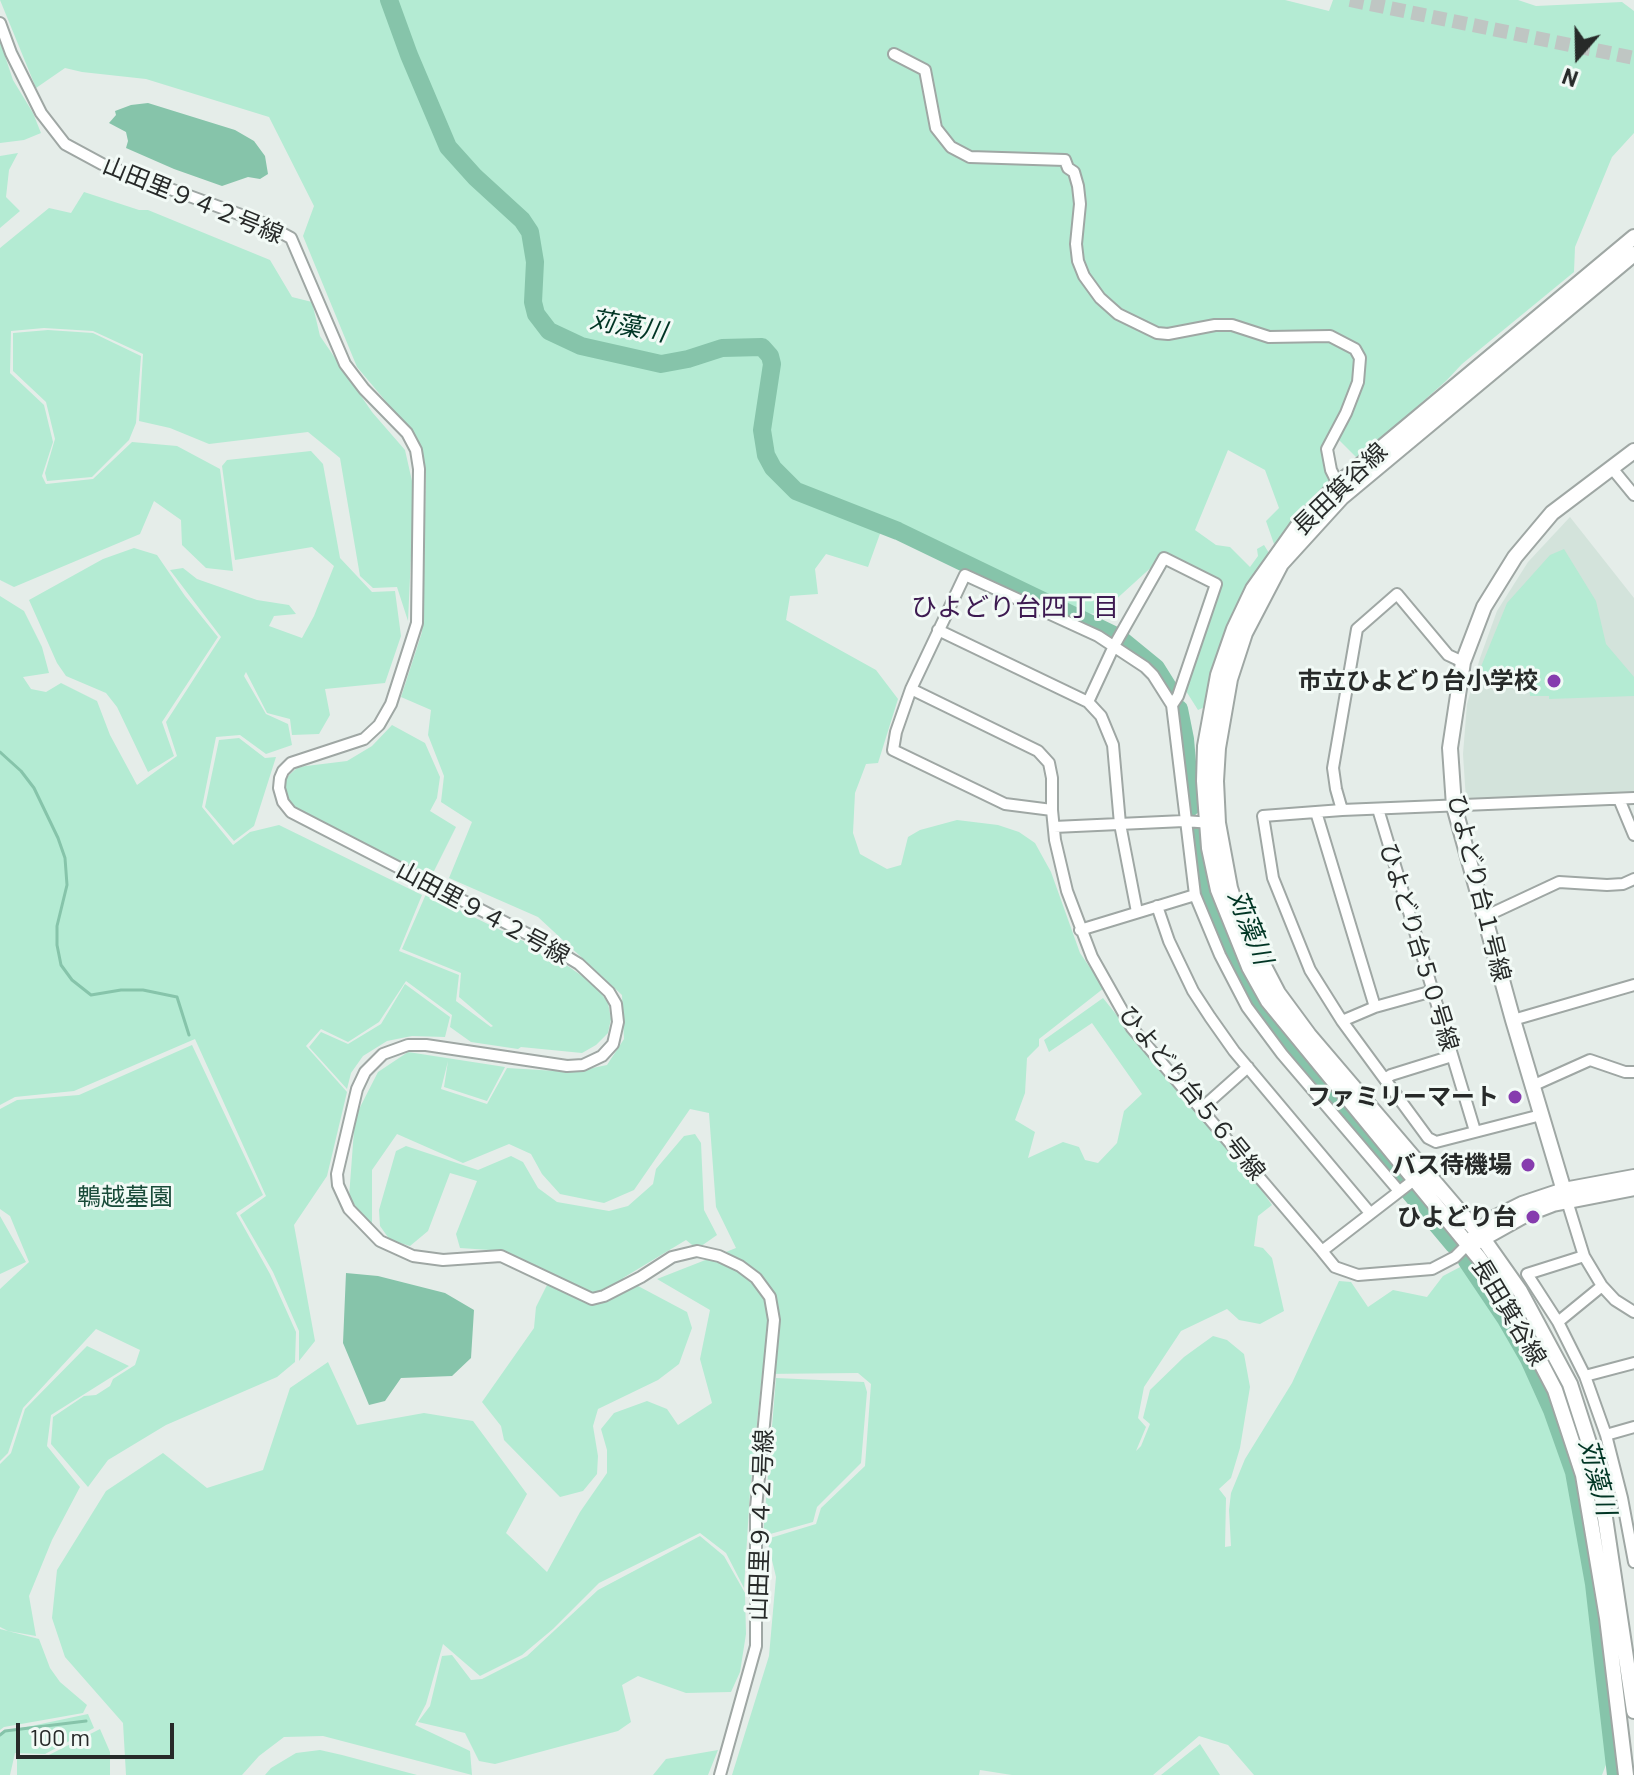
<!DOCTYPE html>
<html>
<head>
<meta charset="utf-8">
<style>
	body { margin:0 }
	#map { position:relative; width:1634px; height:1775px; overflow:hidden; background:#e5ede9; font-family:Barlow,sans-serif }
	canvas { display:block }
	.north { position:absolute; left:1538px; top:16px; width:80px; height:80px; -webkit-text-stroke:6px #f2faf6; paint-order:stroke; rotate:200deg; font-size:22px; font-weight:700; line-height:32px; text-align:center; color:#272a29 }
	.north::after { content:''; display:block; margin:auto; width:28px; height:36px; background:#272a29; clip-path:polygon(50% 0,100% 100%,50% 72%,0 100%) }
	.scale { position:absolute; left:16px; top:1723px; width:158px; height:36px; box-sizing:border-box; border:4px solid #272a29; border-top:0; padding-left:10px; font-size:24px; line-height:28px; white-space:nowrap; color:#272a29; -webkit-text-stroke:6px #f2faf6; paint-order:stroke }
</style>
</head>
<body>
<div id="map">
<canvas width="1634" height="1775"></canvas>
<div class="north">N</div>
<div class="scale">100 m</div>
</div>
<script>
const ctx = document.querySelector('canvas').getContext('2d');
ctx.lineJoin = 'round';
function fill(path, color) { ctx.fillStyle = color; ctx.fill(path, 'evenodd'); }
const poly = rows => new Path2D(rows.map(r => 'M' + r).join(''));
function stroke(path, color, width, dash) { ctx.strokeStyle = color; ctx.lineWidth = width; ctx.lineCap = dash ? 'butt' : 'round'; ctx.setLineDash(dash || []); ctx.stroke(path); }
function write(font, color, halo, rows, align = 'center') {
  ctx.font = font + ' Barlow,"Noto Sans JP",sans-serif'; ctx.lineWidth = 6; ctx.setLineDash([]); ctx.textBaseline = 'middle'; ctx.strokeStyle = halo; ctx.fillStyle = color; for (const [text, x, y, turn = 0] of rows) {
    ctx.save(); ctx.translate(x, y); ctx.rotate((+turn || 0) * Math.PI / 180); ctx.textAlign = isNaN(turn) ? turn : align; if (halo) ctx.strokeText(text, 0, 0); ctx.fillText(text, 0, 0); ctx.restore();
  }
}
fill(poly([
	[1570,517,1634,598,1634,793,1466,800,1463,754,1467,704,1480,658,1497,611,1528,562]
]), '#d3e3db');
fill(poly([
	[0,0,1285,0,1329,11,1333,0,1518,0,1536,6,1622,2,1634,11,1634,133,1612,157,1575,247,1574,272,1462,364,1446,381,1358,459,1339,440,1331,451,1329,483,1284,538,1274,544,1266,521,1279,508,1265,470,1228,450,1195,530,1216,545,1230,547,1250,567,1258,556,1257,549,1264,545,1269,553,1247,589,1207,706,1198,710,1186,691,1219,581,1167,553,1101,613,1086,614,1058,605,881,531,868,567,826,554,815,569,818,594,790,596,786,620,876,670,898,699,878,763,866,764,855,793,853,833,860,854,887,869,901,865,908,837,920,830,957,820,998,825,1019,832,1035,843,1051,872,1080,953,1104,988,1039,1039,1039,1046,1027,1058,1025,1093,1015,1120,1035,1132,1028,1158,1063,1142,1079,1147,1085,1160,1098,1163,1117,1143,1124,1111,1142,1094,1092,1023,1049,1052,1044,1040,1103,998,1164,1074,1230,1145,1272,1205,1258,1216,1254,1246,1263,1248,1272,1258,1284,1311,1260,1324,1239,1320,1227,1309,1181,1331,1144,1387,1138,1418,1146,1427,1136,1451,1141,1446,1150,1424,1143,1418,1150,1390,1184,1357,1213,1336,1227,1340,1244,1354,1250,1387,1240,1448,1231,1478,1219,1489,1226,1498,1225,1547,1231,1546,1229,1510,1231,1493,1245,1459,1292,1383,1339,1281,1351,1282,1368,1307,1393,1290,1427,1297,1443,1276,1464,1265,1501,1305,1564,1434,1615,1601,1633,1694,1602,1775,1254,1775,1228,1745,1199,1736,1153,1775,1012,1775,980,1770,979,1775,732,1775,769,1656,776,1577,767,1539,816,1524,821,1508,865,1466,871,1384,858,1373,762,1374,750,1492,744,1588,726,1553,700,1533,599,1583,553,1629,522,1655,480,1676,443,1644,426,1704,415,1725,470,1751,472,1775,323,1736,284,1737,259,1756,242,1775,126,1775,123,1723,65,1657,52,1618,57,1570,106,1491,163,1453,207,1488,263,1470,290,1388,328,1362,357,1425,424,1413,473,1421,527,1494,506,1533,547,1572,580,1512,607,1473,607,1450,601,1429,614,1413,647,1401,667,1409,678,1425,712,1403,700,1359,710,1310,657,1279,736,1248,716,1207,709,1113,690,1109,634,1190,604,1203,560,1194,542,1174,531,1154,509,1144,463,1163,397,1134,372,1170,372,1229,349,1197,355,1117,378,1072,408,1052,505,1067,487,1101,444,1087,448,1061,441,1089,487,1104,507,1068,573,1072,607,1065,624,1039,622,995,538,917,449,878,472,822,441,802,444,776,428,735,431,710,401,697,422,632,426,473,415,436,357,367,303,236,314,206,269,117,146,79,82,72,65,68,36,88],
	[0,41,13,80,33,113,41,133,24,140,0,143],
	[18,153,9,170,6,197,20,211,0,228,0,156],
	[84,192,139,210,148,210,270,260,292,297,312,302,320,336,372,412,405,450,414,490,408,621,397,587,373,588,360,576,340,458,308,432,209,444,170,428,139,421,143,354,93,331,44,328,11,331,10,373,44,405,53,442,42,476,46,484,93,479,132,442,177,446,220,469,233,571,206,568,182,545,181,520,154,501,140,534,14,587,0,580,0,248,49,208,71,213],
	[48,330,93,333,141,356,136,423,129,440,92,477,47,481,45,473,55,439,46,402,13,371,13,333],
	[311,451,323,464,340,558,372,592,395,591,401,636,385,683,325,689,330,715,319,734,292,735,290,719,267,713,246,672,244,676,266,714,288,724,292,745,266,754,240,735,216,737,202,807,233,845,250,832,279,825,422,895,399,951,459,975,456,1001,491,1027,493,1026,459,997,461,973,402,949,426,894,552,955,595,985,608,1003,611,1019,608,1033,596,1045,582,1053,521,1047,518,1049,471,1042,450,1027,452,1015,406,981,379,1022,348,1042,321,1029,306,1046,347,1092,327,1176,294,1225,315,1341,299,1361,299,1331,273,1272,240,1215,266,1196,195,1039,74,1091,15,1097,0,1105,0,596,24,611,42,647,49,673,23,677,31,689,46,692,61,683,97,701,110,735,137,785,177,756,166,722,221,637,170,570,183,568,197,579,257,600,289,605,296,614,274,616,269,626,302,638,314,616,334,566,312,547,235,560,222,466,227,460],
	[134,548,157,555,185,596,218,637,162,722,174,756,148,772,117,707,106,693,66,676,57,663,29,600,103,559],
	[1564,549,1596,601,1606,644,1634,677,1634,696,1549,699,1549,696,1530,696,1529,681,1502,682,1502,676,1480,678,1478,674,1507,603,1550,555],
	[392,725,425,743,440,777,437,798,430,811,456,827,431,877,301,817,288,804,283,791,287,777,298,767,347,761,372,746],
	[239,738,265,758,276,757,254,826,234,841,205,807,219,740],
	[405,984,450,1017,445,1037,412,1036,387,1041,363,1056,351,1073,347,1089,309,1047,321,1032,348,1044,381,1024],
	[192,1045,263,1195,236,1213,270,1274,296,1332,295,1362,277,1377,166,1425,108,1460,88,1487,51,1444,53,1417,84,1396,96,1395,110,1386,113,1379,135,1365,140,1350,96,1329,23,1408,8,1453,0,1461,0,1289,29,1262,10,1216,0,1209,0,1109,17,1100,79,1095],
	[695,1134,701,1143,704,1210,717,1235,697,1249,686,1240,623,1278,687,1312,692,1328,679,1364,658,1380,598,1409,593,1426,598,1456,597,1474,583,1491,560,1497,504,1440,501,1426,482,1402,534,1328,536,1307,552,1275,505,1251,460,1248,456,1234,477,1181,450,1173,428,1231,410,1246,390,1240,380,1226,379,1210,396,1151,406,1146,478,1170,511,1156,523,1162,538,1188,557,1202,609,1211,628,1206,653,1184,656,1169,684,1136],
	[0,1216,26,1262,0,1274],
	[87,1346,129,1366,51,1415,47,1446,80,1487,52,1540,29,1596,36,1636,8,1631,0,1627,0,1464,11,1453,25,1409],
	[776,1378,864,1382,867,1392,861,1463,817,1507,813,1522,763,1536],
	[700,1536,724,1556,745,1593,746,1634,740,1672,731,1692,686,1693,638,1676,622,1685,631,1722,618,1731,495,1764,479,1761,465,1733,418,1722,430,1706,442,1656,452,1655,471,1680,482,1679,527,1656,598,1590],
	[0,1629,39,1639,50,1668,60,1682,87,1705,83,1713,4,1727,0,1730],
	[88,1714,94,1728,45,1754,15,1753,10,1775,0,1775,0,1734,3,1732],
	[100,1729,110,1752,110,1775,17,1775,17,1756,45,1757],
	[1200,1744,1220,1775,1161,1775],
	[320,1750,342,1755,417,1775,265,1775,271,1768,296,1753],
	[718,1750,708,1775,653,1775,666,1759]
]), '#b4ebd3');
fill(poly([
	[148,103,235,130,254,141,265,156,268,174,260,179,248,177,222,186,174,169,126,148,128,141,126,132,109,123,116,115,115,111,131,105],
	[346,1273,378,1276,445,1293,474,1310,471,1358,452,1376,401,1378,385,1401,369,1405,343,1343]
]), '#86c4aa');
stroke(poly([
	[0,752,21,771,34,788,58,838,65,858,67,885,57,926,57,945,61,965,72,980,91,995,121,990,143,990,177,997,189,1035],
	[0,1735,5,1731,86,1721]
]), '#86c4aa', 3);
stroke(poly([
	[389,0,409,55,448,147,475,177,522,220,530,232,535,262,533,302,536,314,549,331,581,346,661,364,688,359,722,348,762,347,770,356,772,364,762,430,766,455,773,468,796,491,898,531,1114,635],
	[1123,641,1156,668,1171,692],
	[1179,709,1185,739,1191,807],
	[1194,833,1199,869,1231,963,1282,1042,1400,1180],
	[1407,1189,1454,1245],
	[1467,1261,1506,1319,1529,1359,1552,1410,1574,1472,1594,1584,1616,1775]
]), '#86c4aa', 18);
stroke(poly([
	[1350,0,1634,58]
]), '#bfc6c3', 14, [14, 7]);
const minor = poly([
	[0,23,11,53,41,113,65,144,102,164,263,223,291,238,345,364,364,389,407,433,416,450,419,469,417,623,391,704,379,725,364,739,291,763,283,771,280,778,279,788,283,802,291,812,541,941,579,964,609,992,616,1004,618,1022,613,1044,602,1056,583,1065,567,1066,426,1045,408,1045,383,1054,365,1072,357,1089,337,1174,338,1185,349,1209,380,1241,413,1256,443,1260,501,1256,592,1299,604,1296,641,1277,672,1257,697,1251,719,1256,740,1266,756,1278,770,1297,774,1320,756,1508,756,1646,720,1775],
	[894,54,925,70,936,128,951,147,970,157,1065,160,1068,168,1074,172,1078,186,1080,204,1076,244,1078,261,1084,276,1100,298,1118,314,1157,333,1168,334,1215,325,1232,325,1269,337,1330,336,1355,349,1360,358,1358,382,1346,413,1327,449,1331,470,1338,484],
	[1611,467,1634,495],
	[938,630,1088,702,1101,716,1113,745,1120,824,1137,912],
	[911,689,896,732,893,750,1005,804,1052,810],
	[1088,702,1114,646,1164,558,1216,584,1178,696,1172,705],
	[1619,799,1634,835],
	[1378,809,1475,1131],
	[1342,810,1336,789,1333,768,1357,629,1397,594,1448,655,1463,662],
	[1316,812,1375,1007],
	[1054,827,1184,821,1212,823],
	[1157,906,1169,941,1193,991,1210,1017,1234,1051,1370,1213],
	[1484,917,1559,882,1607,885,1623,884,1634,879],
	[1080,930,1195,895],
	[1513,1020,1634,985],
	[1342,1021,1375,1007,1433,991],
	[1385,1079,1391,1075,1452,1056],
	[1532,1086,1590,1060,1625,1072,1634,1072],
	[1202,1108,1248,1067],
	[1541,1115,1436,1142,1428,1138,1342,1021,1310,970,1273,878,1263,816,1342,810,1634,798],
	[1399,1191,1282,1054,1247,1007,1220,955,1195,895,1172,705,1153,675,1145,667,1098,636,965,575,911,689,1038,751,1049,763,1052,778,1052,810,1055,840,1067,891,1092,957,1132,1028,1322,1251,1414,1180],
	[1567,1201,1584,1256,1602,1286,1615,1300,1634,1312],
	[1322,1251,1335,1267,1358,1275,1432,1269,1455,1257,1468,1244],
	[1584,1256,1527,1274,1558,1322,1585,1376,1606,1435,1622,1498,1634,1562],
	[1558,1322,1602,1286],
	[1585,1376,1634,1363],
	[1606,1435,1634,1427]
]);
const tertiary = poly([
	[1634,254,1342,497,1281,564,1245,633,1230,679,1218,748,1216,781,1218,823,1230,888,1241,922,1278,993,1309,1035,1484,1240,1520,1291,1570,1384,1598,1471,1634,1711],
	[1567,1201,1513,1020,1454,806,1450,748,1463,662,1484,607,1515,557,1552,513,1634,451],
	[1473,1238,1494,1218,1522,1204,1564,1190,1634,1177],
	[1477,1242,1527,1214,1553,1204,1634,1188],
	[1626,1775,1607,1618,1583,1475,1555,1390,1507,1298,1479,1258,1268,1001,1249,967,1218,890,1209,848,1204,781,1205,746,1218,675,1234,629,1253,589,1300,523,1338,484,1634,237]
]);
stroke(minor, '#9fa7a4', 14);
stroke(tertiary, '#9fa7a4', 18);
stroke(minor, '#fff', 10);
stroke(tertiary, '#fff', 14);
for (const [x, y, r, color] of [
	[1554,681,8,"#863cae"],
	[1515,1097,8,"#863cae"],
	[1528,1165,8,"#863cae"],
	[1533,1217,8,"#863cae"]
]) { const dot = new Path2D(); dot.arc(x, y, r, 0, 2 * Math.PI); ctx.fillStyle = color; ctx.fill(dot); stroke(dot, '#f2faf6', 3); }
write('24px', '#272a29', '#f2faf6', [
	["山田里９４２号線",193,200,22],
	["長田箕谷線",1340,489,-44],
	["ひよどり台１号線",1479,888,76],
	["山田里９４２号線",483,913,28],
	["ひよどり台５０号線",1419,947,73],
	["ひよどり台５６号線",1192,1093,51],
	["長田箕谷線",1509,1312,59],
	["山田里９４２号線",761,1525,-88]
]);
write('bold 24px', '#272a29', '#f2faf6', [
	["市立ひよどり台小学校",1538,681],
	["ファミリーマート",1499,1097],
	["バス待機場",1512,1165],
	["ひよどり台",1517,1217]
], 'right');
write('24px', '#194b39', '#f2faf6', [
	["鵯越墓園",125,1197]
]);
write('italic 26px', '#003524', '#f2faf6', [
	["苅藻川",628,326,10],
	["苅藻川",1250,927,68],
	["苅藻川",1597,1477,75]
]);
write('26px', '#3d1a51', '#f2faf6', [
	["ひよどり台四丁目",1015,607]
]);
</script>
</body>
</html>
